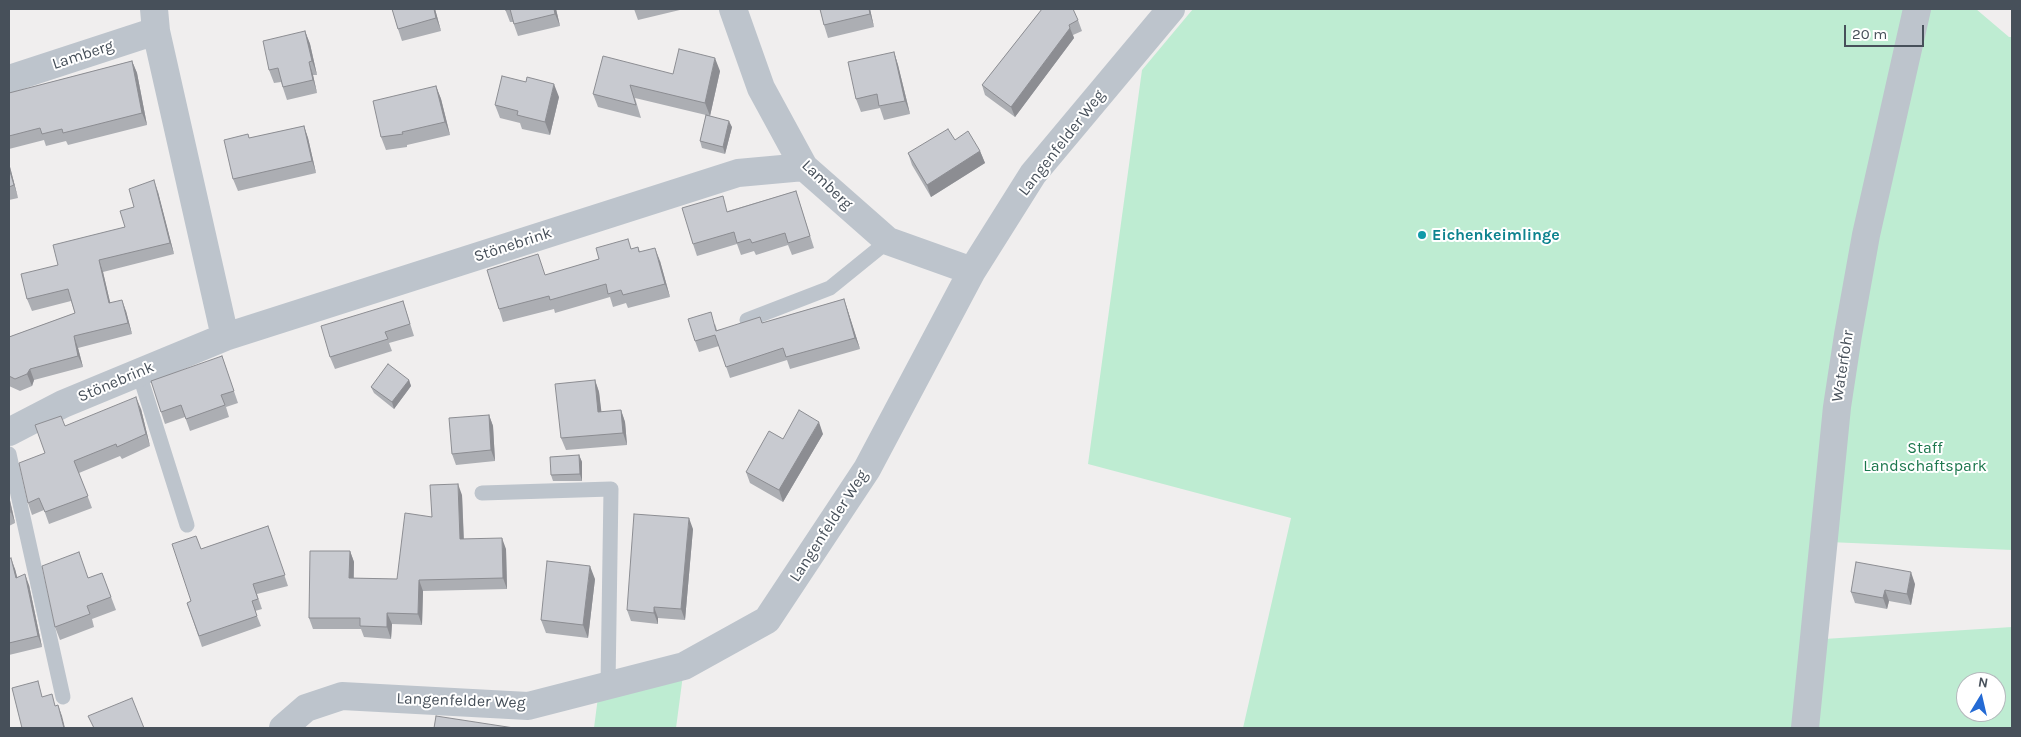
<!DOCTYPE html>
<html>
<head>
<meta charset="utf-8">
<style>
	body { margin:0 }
	#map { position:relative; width:2021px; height:737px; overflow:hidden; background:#f0eeee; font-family:Karla,sans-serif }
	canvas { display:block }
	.frame { position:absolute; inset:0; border:10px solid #47505a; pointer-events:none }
	.north { position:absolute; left:1956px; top:672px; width:50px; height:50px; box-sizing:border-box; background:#fff; border:1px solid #b5b9bd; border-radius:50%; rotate:9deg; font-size:14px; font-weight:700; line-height:20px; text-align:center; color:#47505a }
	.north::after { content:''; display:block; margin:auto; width:18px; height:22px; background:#246ad4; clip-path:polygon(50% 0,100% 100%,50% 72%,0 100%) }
	.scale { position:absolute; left:1844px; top:25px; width:80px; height:22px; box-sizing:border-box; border:2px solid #47505a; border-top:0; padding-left:6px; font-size:15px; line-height:18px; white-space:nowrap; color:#47505a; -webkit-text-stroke:4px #fff; paint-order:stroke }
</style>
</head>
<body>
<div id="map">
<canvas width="2021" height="737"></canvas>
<div class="frame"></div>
<div class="north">N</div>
<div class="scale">20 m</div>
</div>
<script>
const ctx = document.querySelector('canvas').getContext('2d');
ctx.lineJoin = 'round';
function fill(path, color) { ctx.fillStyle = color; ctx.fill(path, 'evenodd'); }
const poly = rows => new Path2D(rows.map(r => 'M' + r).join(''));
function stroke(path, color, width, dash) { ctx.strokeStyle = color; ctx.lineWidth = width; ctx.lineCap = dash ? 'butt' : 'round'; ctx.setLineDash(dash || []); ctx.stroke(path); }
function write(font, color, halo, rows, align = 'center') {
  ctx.font = font + ' Karla,sans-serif'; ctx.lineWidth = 4; ctx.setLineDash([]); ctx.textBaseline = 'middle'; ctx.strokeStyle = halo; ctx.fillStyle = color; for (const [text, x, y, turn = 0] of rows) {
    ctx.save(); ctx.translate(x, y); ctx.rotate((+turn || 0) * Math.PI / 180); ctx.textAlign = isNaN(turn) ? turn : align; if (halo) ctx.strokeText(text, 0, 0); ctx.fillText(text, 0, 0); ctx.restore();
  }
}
fill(poly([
	[1193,9,1910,9,1795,728,1243,728,1291,518,1088,464,1142,70],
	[1924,9,1976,9,2009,37,2012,37,2012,550,1829,542,1842,421],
	[2012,627,2012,728,1817,728,1824,639],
	[1966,682,1996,682,1996,712,1966,712],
	[683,675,676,728,594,728,598,697]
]), '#beecd2');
stroke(poly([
	[747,320,830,288,888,241],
	[139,373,187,525],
	[9,454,63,697],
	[482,493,611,489,608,685]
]), '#bdc4cc', 15);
stroke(poly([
	[154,9,156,31,225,337],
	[733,9,761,88,804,167,888,241,972,271],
	[9,79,156,31],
	[9,432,63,404,225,337,738,173,804,167],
	[283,728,306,708,342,696,528,706,684,666,767,620,867,469,972,271,1033,174,1171,9],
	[1805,728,1837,407,1848,335,1866,235,1917,9]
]), '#bdc4cc', 28);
fill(poly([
	[392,9,435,9,441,31,402,41,398,29],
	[505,9,556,9,560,26,518,36,513,22,510,22],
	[634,9,684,9,638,20],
	[820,9,870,9,874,27,828,38,824,25],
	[1042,9,1078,20,1082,31,1073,35,1074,38,1015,117,985,95,982,85],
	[305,31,310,44,317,75,313,75,317,93,287,100,281,82,274,83,269,70],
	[894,52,898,65,910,114,884,120,880,108,861,112,856,99],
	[132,61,137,73,147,125,68,145,66,141,46,146,44,140,9,149,9,93],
	[720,71,710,116,732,127,725,154,702,148,700,141,706,115,635,98,641,118,598,107,593,94,673,74],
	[436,86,441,99,450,135,407,145,407,147,386,150,381,137],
	[559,97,550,135,522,129,520,123,500,118,495,105],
	[304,126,308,138,316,173,238,191,233,179,250,138],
	[955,140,980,151,985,163,931,197,912,165,908,153],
	[9,163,18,198,9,200],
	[796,191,814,248,792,255,788,245,756,255,754,251,741,255,737,244,697,256,693,244,728,211],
	[158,192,174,254,103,272,110,302,126,311,132,334,78,348,83,367,34,380,32,386,20,391,9,386,9,337,75,313,71,301,32,311,27,299,58,265,125,227,134,207],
	[638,247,640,252,660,261,670,297,628,308,626,303,613,307,610,297,555,313,554,309,503,322,499,309,546,275],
	[844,299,860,349,790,369,787,360,730,378,719,346,699,352,695,341,715,324,717,330,762,323],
	[403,301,414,336,389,343,392,351,335,369,330,357],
	[222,356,238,403,226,407,229,417,190,431,185,417,165,424,161,412],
	[409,380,411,386,394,409,374,393,371,387],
	[595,380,599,392,601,412,621,410,625,422,627,445,566,450,561,438],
	[141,409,150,446,122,459,120,456,79,473,92,508,49,524,44,510,32,515,28,503,45,453,65,426],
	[489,415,493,426,495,461,456,465,452,454],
	[823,434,783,502,750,483,746,472,783,439],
	[579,455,582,462,582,481,553,481,551,475],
	[462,495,464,539,506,549,507,589,423,591,422,625,392,624,391,639,364,637,361,629,313,629,309,618,350,551,354,562,354,578,397,579,432,517],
	[9,496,15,523,9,526],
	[268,526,288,586,257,594,262,609,255,611,261,626,202,647,187,603,191,601,201,549],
	[693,529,685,620,658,618,658,624,631,621,627,610],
	[9,559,15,569,17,577,29,585,42,647,9,655],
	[102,573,116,610,92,619,94,627,60,640,55,627,88,578],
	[595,579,588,638,546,633,541,620],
	[1915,584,1911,605,1889,601,1887,609,1855,603,1851,592]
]), '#acaeb3');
fill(poly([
	[434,9,435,9,441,31,436,18],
	[554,9,556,9,560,26,555,14],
	[869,9,870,9,874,27,870,14],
	[1070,28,1074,38,1015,117,1011,107],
	[305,31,310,44,317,75,312,61],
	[894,52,898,65,910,114,905,101],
	[715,58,720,71,710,116,705,103],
	[132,61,137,73,147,125,142,113],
	[309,62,313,75,317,93,313,80],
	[554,84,559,97,550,135,545,122],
	[436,86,441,99,450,135,445,122],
	[729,121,732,127,725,154,723,147],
	[304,126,308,138,316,173,312,161],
	[980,151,985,163,931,197,927,185],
	[9,163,18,198,14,185,9,168],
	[154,180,158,192,174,254,170,243],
	[655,248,660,261,670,297,665,284],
	[99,260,103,272,113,315,109,303],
	[844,299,848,311,860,349,855,338],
	[122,300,126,311,132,334,128,323],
	[74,336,78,348,83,367,78,356],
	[30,369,34,380,32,386,27,374],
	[409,380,411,386,394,409,392,402],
	[595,380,599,392,603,424,598,412],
	[136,397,141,409,150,446,146,434],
	[621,410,625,422,627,445,623,433],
	[489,415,493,426,495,461,491,450],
	[819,422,823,434,783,502,779,490],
	[579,455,582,462,582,481,580,474],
	[458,484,462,495,464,550,460,539],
	[9,496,15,523,11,512,9,503],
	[689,518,693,529,685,620,681,609],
	[502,538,506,549,507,589,503,578],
	[350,551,354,562,353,589,349,578],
	[11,558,15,569,20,588,16,578],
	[590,566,595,579,588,638,583,625],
	[1911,572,1915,584,1911,605,1907,594],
	[25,574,29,585,42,647,38,636],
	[419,580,423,591,422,625,418,614],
	[1885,590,1889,601,1887,609,1883,598],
	[654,607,658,618,658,624,654,613],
	[387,613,392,624,391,639,387,627],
	[58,705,62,716,65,728,64,728]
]), '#8c8d92');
const building = poly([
	[392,9,434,9,436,18,398,29,392,9],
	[505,9,554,9,555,14,514,24,510,9,505,10,505,9],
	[820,9,869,9,870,14,824,25,820,9],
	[1042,9,1073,9,1078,20,1069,25,1070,28,1011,107,982,85,1042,9],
	[305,31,312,61,309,62,313,80,283,87,278,68,269,70,263,41,305,31],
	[679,49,715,58,705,103,630,85,636,105,593,94,603,56,673,74,679,49],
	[894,52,905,101,879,106,877,94,856,99,848,62,894,52],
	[132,61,142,113,63,133,62,129,42,134,40,128,9,136,9,93,132,61],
	[502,76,526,82,527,77,554,84,545,122,517,115,518,111,495,105,502,76],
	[436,86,445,122,402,132,403,134,381,137,373,101,436,86],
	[706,115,729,121,723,147,700,141,706,115],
	[304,126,312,161,233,179,224,140,248,134,249,138,304,126],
	[948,129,955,140,968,131,980,151,927,185,908,153,948,129],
	[9,168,14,185,9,187,9,168],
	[154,180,170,243,99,260,109,303,122,300,128,323,74,336,78,356,30,369,27,374,15,379,9,376,9,337,75,313,68,289,27,299,21,274,58,265,53,245,125,227,120,211,134,207,129,189,154,180],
	[796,191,810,236,788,243,785,233,752,243,750,239,737,243,734,232,693,244,682,208,723,196,727,212,796,191],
	[628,239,631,249,638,247,639,252,655,248,665,284,623,295,621,290,608,294,606,284,550,300,549,296,499,309,487,270,538,254,545,275,599,259,596,248,628,239],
	[844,299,855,338,786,357,783,348,726,367,715,335,695,341,688,319,711,312,716,331,760,317,762,323,844,299],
	[403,301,410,324,385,332,388,339,330,357,321,326,403,301],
	[222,356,234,391,221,395,225,405,186,419,181,405,161,412,151,381,222,356],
	[388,364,409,380,392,402,371,387,388,364],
	[595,380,598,412,621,410,623,433,561,438,555,384,595,380],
	[136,397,146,434,117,447,116,444,74,461,88,496,45,512,39,498,28,503,19,463,45,453,35,425,61,416,65,426,136,397],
	[799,410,819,422,779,490,746,472,769,431,783,439,799,410],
	[489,415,491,450,452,454,449,418,489,415],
	[579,455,580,474,551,475,550,457,579,455],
	[458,484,460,539,502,538,503,578,419,580,418,614,387,613,387,627,360,626,360,618,309,618,310,551,350,551,349,578,397,579,405,513,432,517,430,485,458,484],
	[9,503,11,512,9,512,9,503],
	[634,514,689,518,681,609,654,607,654,613,627,610,634,514],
	[268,526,285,575,253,584,258,599,252,601,257,616,199,636,187,603,191,601,172,544,196,536,201,549,268,526],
	[79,552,88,578,102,573,111,597,87,606,90,614,55,627,42,566,79,552],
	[11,558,16,578,25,574,38,636,9,643,9,559,11,558],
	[547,561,590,566,583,625,541,620,547,561],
	[1856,562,1911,572,1907,594,1885,590,1883,598,1851,592,1856,562],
	[38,681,42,697,52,694,55,706,58,705,64,728,22,728,12,688,38,681],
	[132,698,144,728,94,728,88,716,132,698],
	[436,716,514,728,434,728,436,716]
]);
fill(building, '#c8cad0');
stroke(building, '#8c8d92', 1);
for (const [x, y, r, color] of [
	[1422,235,5,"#0f9aa8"]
]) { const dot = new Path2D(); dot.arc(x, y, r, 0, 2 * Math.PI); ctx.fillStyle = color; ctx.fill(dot); stroke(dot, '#fff', 2); }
write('16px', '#47505a', '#fff', [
	["Lamberg",83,55,-18],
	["Langenfelder Weg",1062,143,-52],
	["Lamberg",827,185,44],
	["Stönebrink",513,245,-18],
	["Waterfohr",1843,366,-81],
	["Stönebrink",116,382,-23],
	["Langenfelder Weg",829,526,-57],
	["Langenfelder Weg",461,701,2]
]);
write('bold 16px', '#0d838f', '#fff', [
	["Eichenkeimlinge",1432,235]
], 'left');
write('16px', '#1c774d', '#fff', [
	["Staff",1925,448],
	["Landschaftspark",1925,466]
]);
</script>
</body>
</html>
